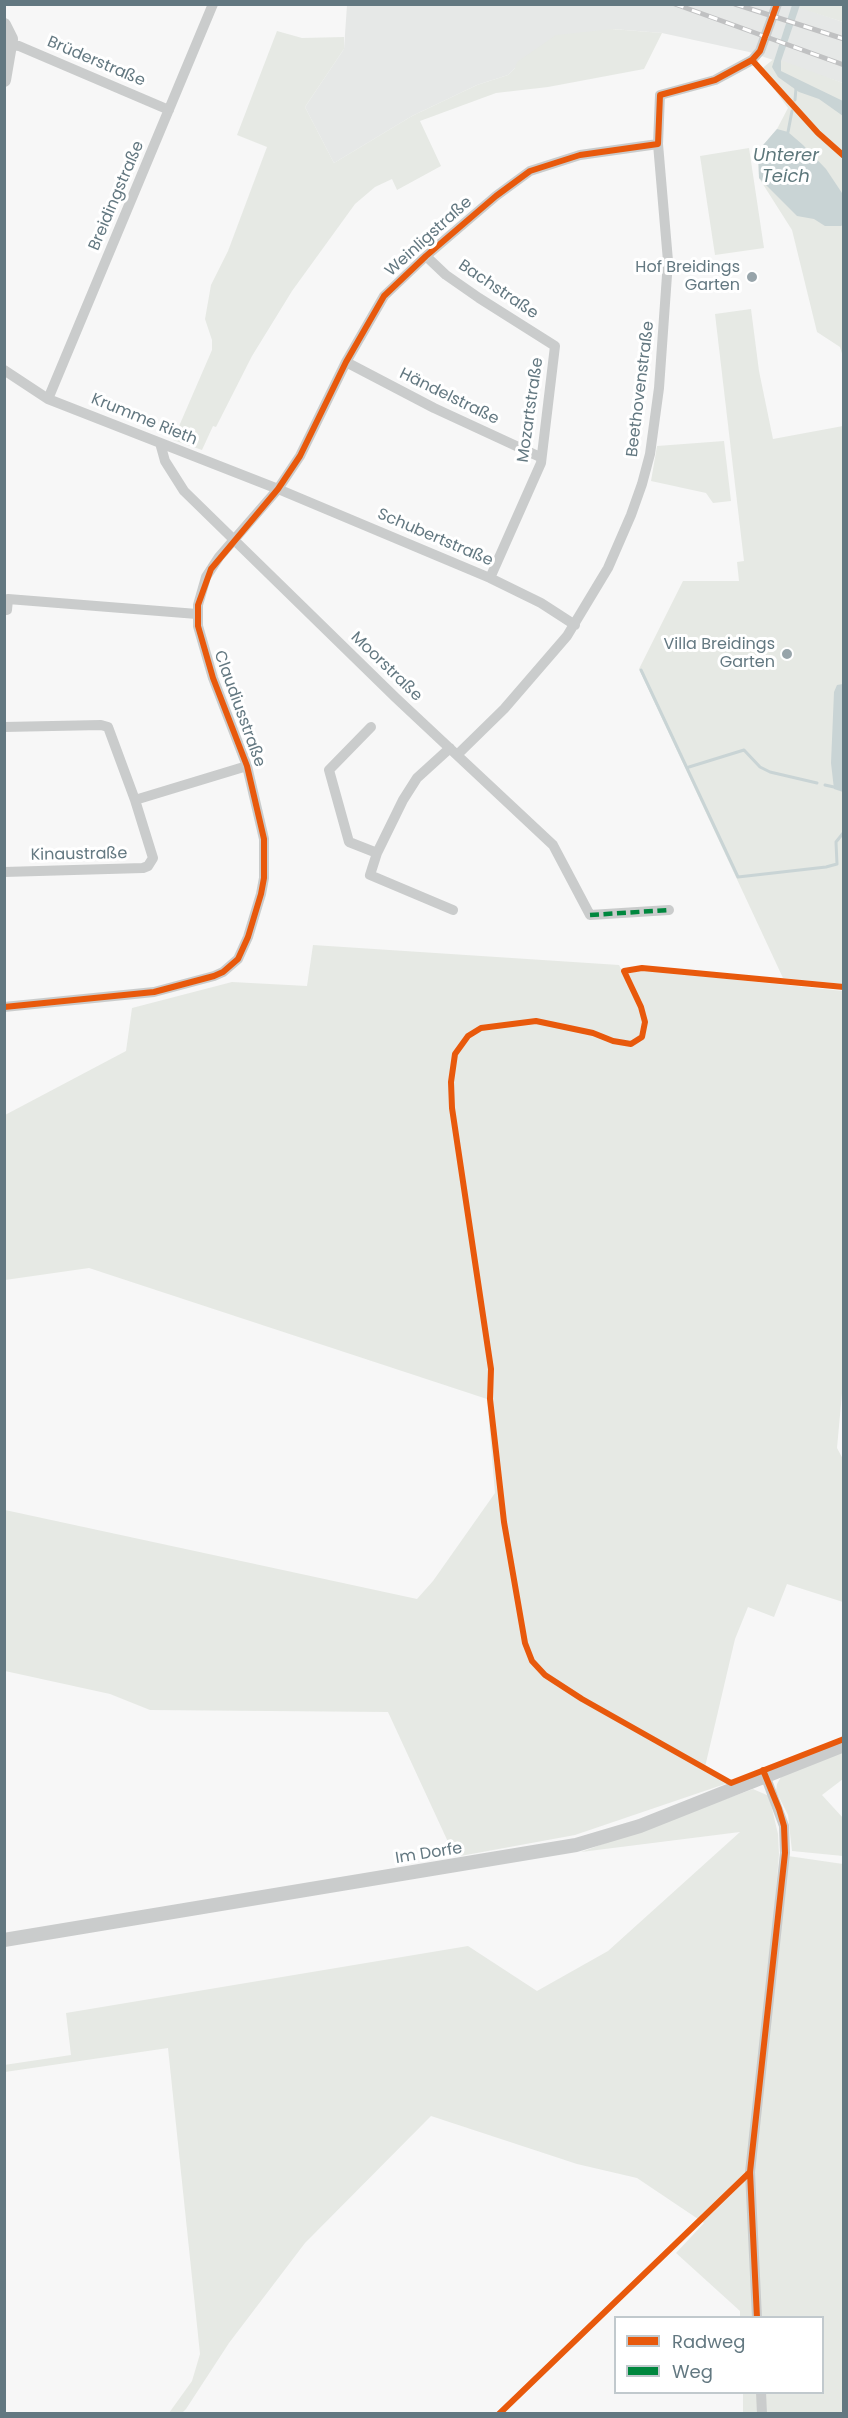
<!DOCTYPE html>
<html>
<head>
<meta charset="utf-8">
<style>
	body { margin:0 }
	#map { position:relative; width:848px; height:2418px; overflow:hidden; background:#f7f7f7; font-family:Poppins,sans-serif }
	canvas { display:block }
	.frame { position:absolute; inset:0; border:6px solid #637881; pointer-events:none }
	.legend { position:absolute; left:614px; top:2316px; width:210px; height:78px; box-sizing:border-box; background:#fff; border:2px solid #c1c9cd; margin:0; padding:8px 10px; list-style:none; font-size:18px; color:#637881 }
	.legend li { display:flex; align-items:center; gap:12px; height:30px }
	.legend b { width:30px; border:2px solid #c1c9cd }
</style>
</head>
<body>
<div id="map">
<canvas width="848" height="2418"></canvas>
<div class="frame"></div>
<ul class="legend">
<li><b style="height:8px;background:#e8590c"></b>Radweg</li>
<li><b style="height:8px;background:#00873e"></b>Weg</li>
</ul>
</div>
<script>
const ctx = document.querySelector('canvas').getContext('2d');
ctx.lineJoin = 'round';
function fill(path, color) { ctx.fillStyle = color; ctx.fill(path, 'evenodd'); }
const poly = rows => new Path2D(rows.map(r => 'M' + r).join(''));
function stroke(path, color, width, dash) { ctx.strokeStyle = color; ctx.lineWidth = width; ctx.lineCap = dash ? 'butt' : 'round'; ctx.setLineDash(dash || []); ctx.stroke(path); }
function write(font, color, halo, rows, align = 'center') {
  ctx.font = font + ' Poppins,sans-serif'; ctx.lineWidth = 6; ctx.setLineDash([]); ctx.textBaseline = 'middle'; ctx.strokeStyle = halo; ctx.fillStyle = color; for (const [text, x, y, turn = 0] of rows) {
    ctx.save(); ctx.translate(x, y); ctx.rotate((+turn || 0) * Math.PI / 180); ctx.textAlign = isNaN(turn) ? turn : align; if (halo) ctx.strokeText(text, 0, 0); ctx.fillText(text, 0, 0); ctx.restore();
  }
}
fill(poly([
	[791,4,843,22,843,83,749,52,662,33,612,29,515,68,508,75,477,85,412,116,334,163,305,107,344,49,347,5]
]), '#e6e8e7');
fill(poly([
	[791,5,843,5,843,22,797,7],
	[612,29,662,33,644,69,548,87,496,93,420,121,441,166,397,190,392,179,375,187,355,204,292,291,252,356,216,427,213,426,202,450,173,440,212,350,212,340,205,319,211,285,228,251,267,147,237,135,277,31,302,38,344,37,344,49,305,107,334,163,412,116,477,85,508,75,515,68,517,62,556,35],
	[775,58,843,83,843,357,840,347,817,332,792,230,759,178,758,151,777,129,788,108,760,70],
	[749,148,764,248,715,255,700,156],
	[751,309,759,371,773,439,843,426,843,984,783,978,639,669,683,581,739,581,737,562,744,561,715,314],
	[724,441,731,501,713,503,706,493,651,481,657,446],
	[313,945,619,965,626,978,630,973,643,970,843,991,844,1371,837,1448,844,1461,843,1602,787,1584,774,1617,748,1607,735,1639,705,1767,728,1783,575,1835,455,1857,388,1712,150,1710,110,1694,5,1671,5,1510,417,1599,433,1581,495,1493,487,1399,89,1268,5,1280,5,1115,126,1051,132,1008,232,982,307,986],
	[843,1749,843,1779,822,1795,843,1818,843,1856,792,1851,788,1815,776,1791,777,1784,782,1775],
	[753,1789,769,1796,778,1834,779,1854,773,1926,788,1856,843,1864,843,2413,743,2413,743,2393,822,2392,822,2318,740,2317,740,2311,676,2253,704,2223,637,2178,577,2164,431,2116,305,2243,229,2343,186,2409,182,2413,169,2413,192,2381,200,2354,168,2048,5,2072,4,2065,71,2055,66,2013,468,1946,537,1991,608,1951,740,1832,581,1852]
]), '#e6e9e4');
fill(poly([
	[792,5,800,5,781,61,781,71,843,101,843,116,819,99,799,92,778,77,772,67],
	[777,129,788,132,803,145,826,169,842,193,844,224,841,226,825,226,814,219,797,216,759,178,758,151],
	[843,684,844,684,843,792,834,789,831,763,834,692,837,685]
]), '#c9d4d5');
stroke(poly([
	[795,100,796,88],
	[788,132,792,111],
	[641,670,738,877,826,867,837,864,836,842,844,832],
	[689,767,744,750,760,767,770,772,817,783],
	[825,785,834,787]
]), '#c9d4d5', 3);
stroke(poly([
	[10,45,19,46,169,110],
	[426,256,446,275,479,298,555,346,541,463,490,578],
	[346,362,434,408,540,457],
	[4,370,48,399,278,489,490,578,541,603,575,625],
	[48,399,213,4],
	[160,443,165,461,184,491,396,698,553,845,590,915,669,910],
	[7,610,8,599,197,614],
	[4,727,101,725,108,727,135,800,153,858,148,866,143,868,4,872],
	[371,727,329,770,349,842,377,853,403,800,417,778,450,748],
	[457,755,504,709,567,636,608,568,631,515,642,484,650,454,659,388,668,261,658,144,660,95,715,80,752,60,760,51,777,4],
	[135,800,247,766],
	[377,853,370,875,453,910],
	[4,1007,154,992,214,976,223,972,238,959,248,937,261,894,264,878,264,839,247,766,213,678,198,626,198,605,206,577,219,557,278,489,300,456,346,362,384,296,426,256,496,196,530,171,580,155,658,144],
	[757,2318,750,2172,785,1853,784,1826,765,1775],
	[761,2392,762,2414]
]), '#cacccc', 10);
stroke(poly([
	[4,25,11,39,4,80],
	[4,1940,576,1845,640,1826,844,1745]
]), '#cacccc', 14);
const rail = poly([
	[675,4,844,65],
	[735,4,844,39]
]);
stroke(rail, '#c0c1c2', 5);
stroke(rail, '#fff', 3, [9]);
stroke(poly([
	[590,915,669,910]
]), '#00873e', 4.5, [9, 4.5]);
stroke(poly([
	[752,60,818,133,844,156],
	[844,987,642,968,624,971,641,1007,645,1022,642,1037,631,1044,613,1041,593,1033,536,1021,481,1028,468,1036,455,1054,451,1082,452,1108,491,1369,490,1399,504,1522,525,1643,532,1661,545,1675,582,1699,731,1783,844,1739],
	[4,1007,154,992,214,976,223,972,238,959,248,937,261,894,264,878,264,839,247,766,213,678,198,626,198,605,211,569,278,489,300,456,346,362,384,296,426,256,496,196,530,171,580,155,658,144,660,95,715,80,752,60,760,51,777,4],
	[757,2318,750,2172,785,1853,784,1826,779,1809,763,1770],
	[499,2414,750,2172]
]), '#e8590c', 6);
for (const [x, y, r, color] of [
	[752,277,6,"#97a4aa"],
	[787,654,6,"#97a4aa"]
]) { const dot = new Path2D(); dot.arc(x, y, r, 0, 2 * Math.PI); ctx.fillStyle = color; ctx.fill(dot); stroke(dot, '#fff', 2); }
write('16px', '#637881', '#fff', [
	["Brüderstraße",96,62,23],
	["Breidingstraße",117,196,-67],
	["Weinligstraße",429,237,-42],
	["Bachstraße",498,290,34],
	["Beethovenstraße",641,389,-83],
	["Händelstraße",449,397,26],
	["Mozartstraße",531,410,-82],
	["Krumme Rieth",144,420,22],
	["Schubertstraße",435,538,23],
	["Moorstraße",386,667,44],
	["Claudiusstraße",239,709,70],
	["Kinaustraße",79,855,-1],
	["Im Dorfe",429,1854,-9]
]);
write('16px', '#637881', '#fff', [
	["Hof Breidings",740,268],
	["Garten",740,286],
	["Villa Breidings",775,645],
	["Garten",775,663]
], 'right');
write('italic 18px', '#5e787c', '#fff', [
	["Unterer",786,156],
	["Teich",786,177]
]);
</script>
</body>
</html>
